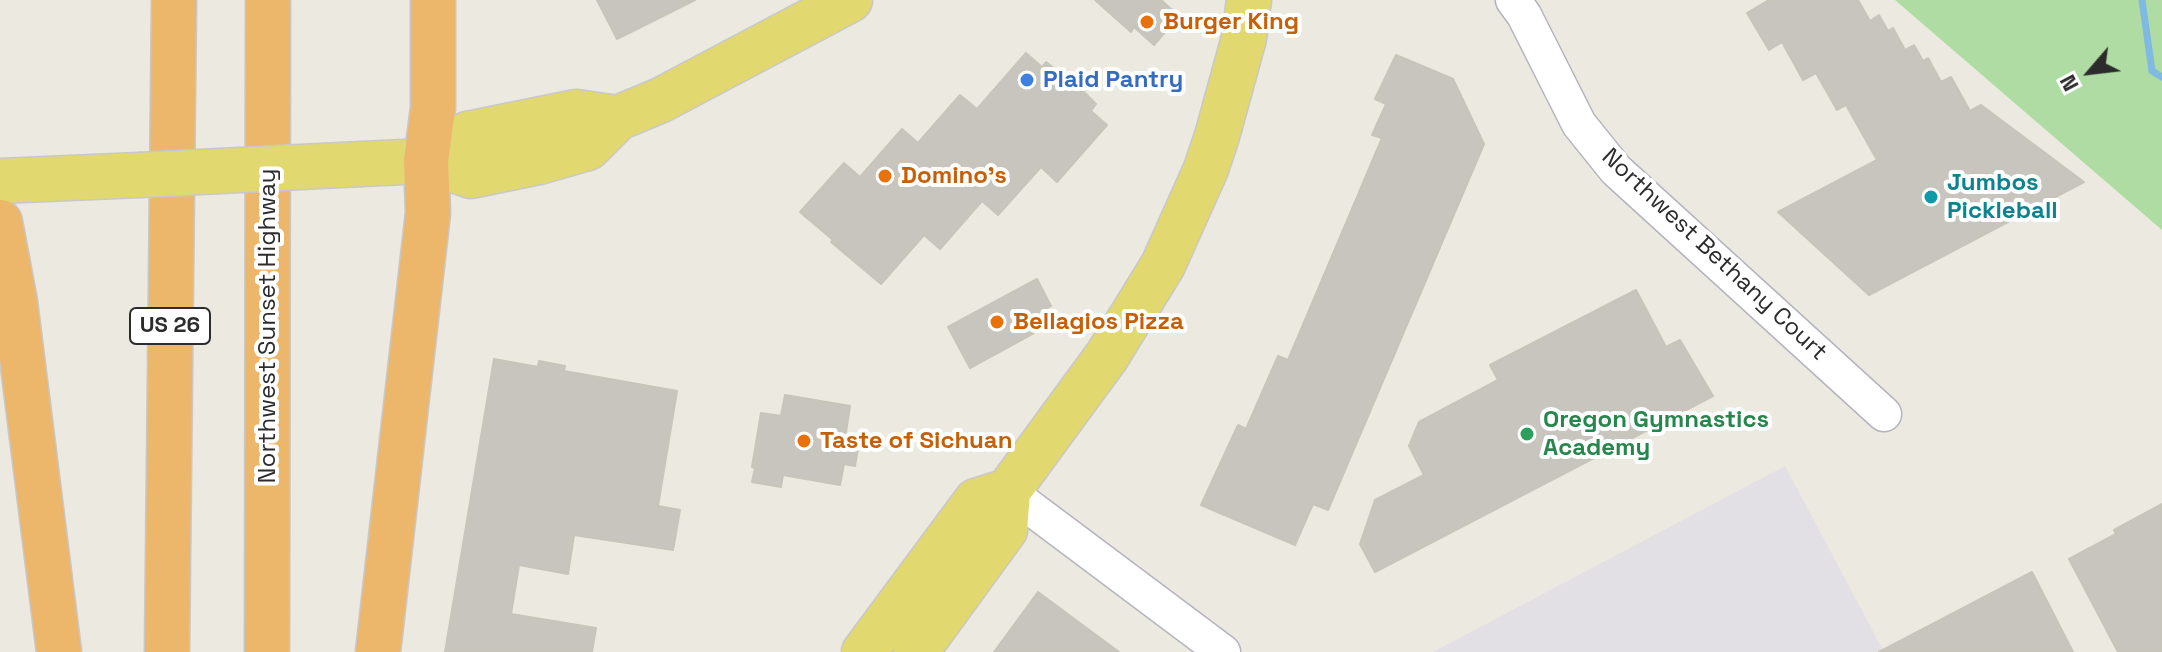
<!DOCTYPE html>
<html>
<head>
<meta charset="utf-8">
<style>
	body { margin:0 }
	#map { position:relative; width:2162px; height:652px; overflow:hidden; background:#ece9e0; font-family:"Space Grotesk",sans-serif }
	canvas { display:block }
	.north { position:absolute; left:2050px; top:32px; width:80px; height:80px; -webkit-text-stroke:6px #fff; paint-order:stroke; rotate:242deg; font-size:22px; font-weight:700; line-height:32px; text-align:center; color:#2c2c2c }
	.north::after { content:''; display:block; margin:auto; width:28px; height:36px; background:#2c2c2c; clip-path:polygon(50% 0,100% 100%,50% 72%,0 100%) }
</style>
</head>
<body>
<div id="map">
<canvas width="2162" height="652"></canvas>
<div class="north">N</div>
</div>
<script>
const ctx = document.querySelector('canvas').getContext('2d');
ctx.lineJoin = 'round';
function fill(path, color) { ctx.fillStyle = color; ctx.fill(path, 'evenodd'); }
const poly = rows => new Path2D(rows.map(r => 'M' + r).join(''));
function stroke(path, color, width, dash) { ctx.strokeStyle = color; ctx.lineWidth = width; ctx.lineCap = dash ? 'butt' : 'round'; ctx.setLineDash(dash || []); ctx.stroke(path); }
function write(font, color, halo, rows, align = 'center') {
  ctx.font = font + ' "Space Grotesk",sans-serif'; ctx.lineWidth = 8; ctx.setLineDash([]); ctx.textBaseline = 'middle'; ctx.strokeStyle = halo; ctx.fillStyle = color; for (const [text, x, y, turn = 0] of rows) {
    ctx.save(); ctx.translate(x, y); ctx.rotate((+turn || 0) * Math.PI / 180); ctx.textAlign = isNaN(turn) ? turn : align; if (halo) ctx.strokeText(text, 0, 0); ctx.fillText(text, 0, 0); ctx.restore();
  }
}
fill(poly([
	[1785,466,1884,652,1433,652]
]), '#e2e0e5');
fill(poly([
	[1894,0,2162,0,2162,230,1895,0]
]), '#aedca3');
stroke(poly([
	[2142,0,2152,71,2162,77]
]), '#80b9e1', 7);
const building = poly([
	[597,0,695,0,617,39,597,0],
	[1095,0,1161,0,1179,16,1154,45,1134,27,1131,32,1095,0],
	[1769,0,1858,0,1870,21,1879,15,1888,31,1893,28,1905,50,1914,45,1923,61,1928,58,1941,82,1951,77,1970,111,1981,105,2084,182,1869,295,1778,212,1877,160,1846,105,1837,110,1816,73,1803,80,1782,42,1769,50,1747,13,1769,0],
	[1026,53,1042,67,1046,62,1080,88,1096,104,1091,111,1107,125,1057,182,1041,167,998,215,982,201,940,249,924,235,881,284,831,242,833,240,800,212,844,163,860,177,902,129,918,143,960,95,977,109,1026,53],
	[1396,55,1453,79,1484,144,1328,510,1313,504,1295,545,1201,505,1238,425,1246,429,1278,356,1288,360,1382,138,1372,135,1386,104,1375,99,1396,55],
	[1037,279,1051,306,1041,311,1044,318,1031,326,1034,333,970,368,948,327,1037,279],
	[1636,290,1666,347,1680,340,1713,396,1375,572,1360,544,1375,500,1424,475,1409,446,1419,422,1498,380,1490,365,1636,290],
	[494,359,538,367,539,361,565,366,564,371,677,391,658,506,680,510,673,550,574,535,568,574,519,565,511,614,596,628,592,652,445,652,494,359],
	[785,395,850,406,845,439,859,442,855,466,844,464,840,485,783,475,781,487,752,482,755,468,752,467,761,413,781,416,785,395],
	[2162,504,2162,652,2118,652,2069,559,2116,534,2114,530,2162,504],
	[2032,572,2073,652,1879,652,2032,572],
	[1038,592,1119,652,994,652,1038,592]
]);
fill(building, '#c8c5bf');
stroke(building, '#c7c5ba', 2);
const minor = poly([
	[1513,0,1524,15,1579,124,1616,170,1884,414],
	[1008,491,1223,652]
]);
const major = poly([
	[426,161,467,134,576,112,618,118],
	[362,164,426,161,471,176,539,162,588,148,618,118,661,100,850,0],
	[0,181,139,175],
	[864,652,976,501,1008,491],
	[916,652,1005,530,1008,491,1107,356,1163,265,1206,169,1217,136,1244,38,1249,0]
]);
const highway = poly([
	[0,222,15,302,59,652],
	[167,652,174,0],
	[267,652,268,0],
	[378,652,428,213,426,161,433,108,433,0]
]);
stroke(minor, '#b4b4be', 37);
stroke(major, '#c8c8c8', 47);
stroke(highway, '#c8c8c8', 47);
stroke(minor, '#fff', 34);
stroke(major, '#e1d870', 44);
stroke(highway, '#ecb66b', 44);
const majorBridge = poly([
	[139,175,362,164]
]);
stroke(majorBridge, '#c8c8c8', 47, []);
stroke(majorBridge, '#e1d870', 44);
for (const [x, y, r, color] of [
	[1147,22,8,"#e8710a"],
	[1027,80,8,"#3f7fe0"],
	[885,176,8,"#e8710a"],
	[1931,197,8,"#0f9aa8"],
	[997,322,8,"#e8710a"],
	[1527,434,8,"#2e9e5b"],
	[804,441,8,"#e8710a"]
]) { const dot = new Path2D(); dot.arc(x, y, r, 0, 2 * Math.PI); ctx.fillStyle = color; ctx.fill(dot); stroke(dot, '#fff', 3); }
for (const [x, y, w] of [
	[170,326,80]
]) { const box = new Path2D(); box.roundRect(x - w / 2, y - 18, w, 36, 6); ctx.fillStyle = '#fff'; ctx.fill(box); stroke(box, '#2c2c2c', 2); }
write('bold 22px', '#2c2c2c', null, [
	["US 26",170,326]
]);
write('bold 24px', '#c56008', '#fff', [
	["Burger King",1163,22],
	["Domino's",901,176],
	["Bellagios Pizza",1013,322],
	["Taste of Sichuan",820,441]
], 'left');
write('bold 24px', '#366cbe', '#fff', [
	["Plaid Pantry",1043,80]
], 'left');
write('bold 24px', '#0d838f', '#fff', [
	["Jumbos",1947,183],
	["Pickleball",1947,211]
], 'left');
write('24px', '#2c2c2c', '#fff', [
	["Northwest Bethany Court",1714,255,43],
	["Northwest Sunset Highway",268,326,-90]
]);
write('bold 24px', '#27864d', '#fff', [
	["Oregon Gymnastics",1543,420],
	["Academy",1543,448]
], 'left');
</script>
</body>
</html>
